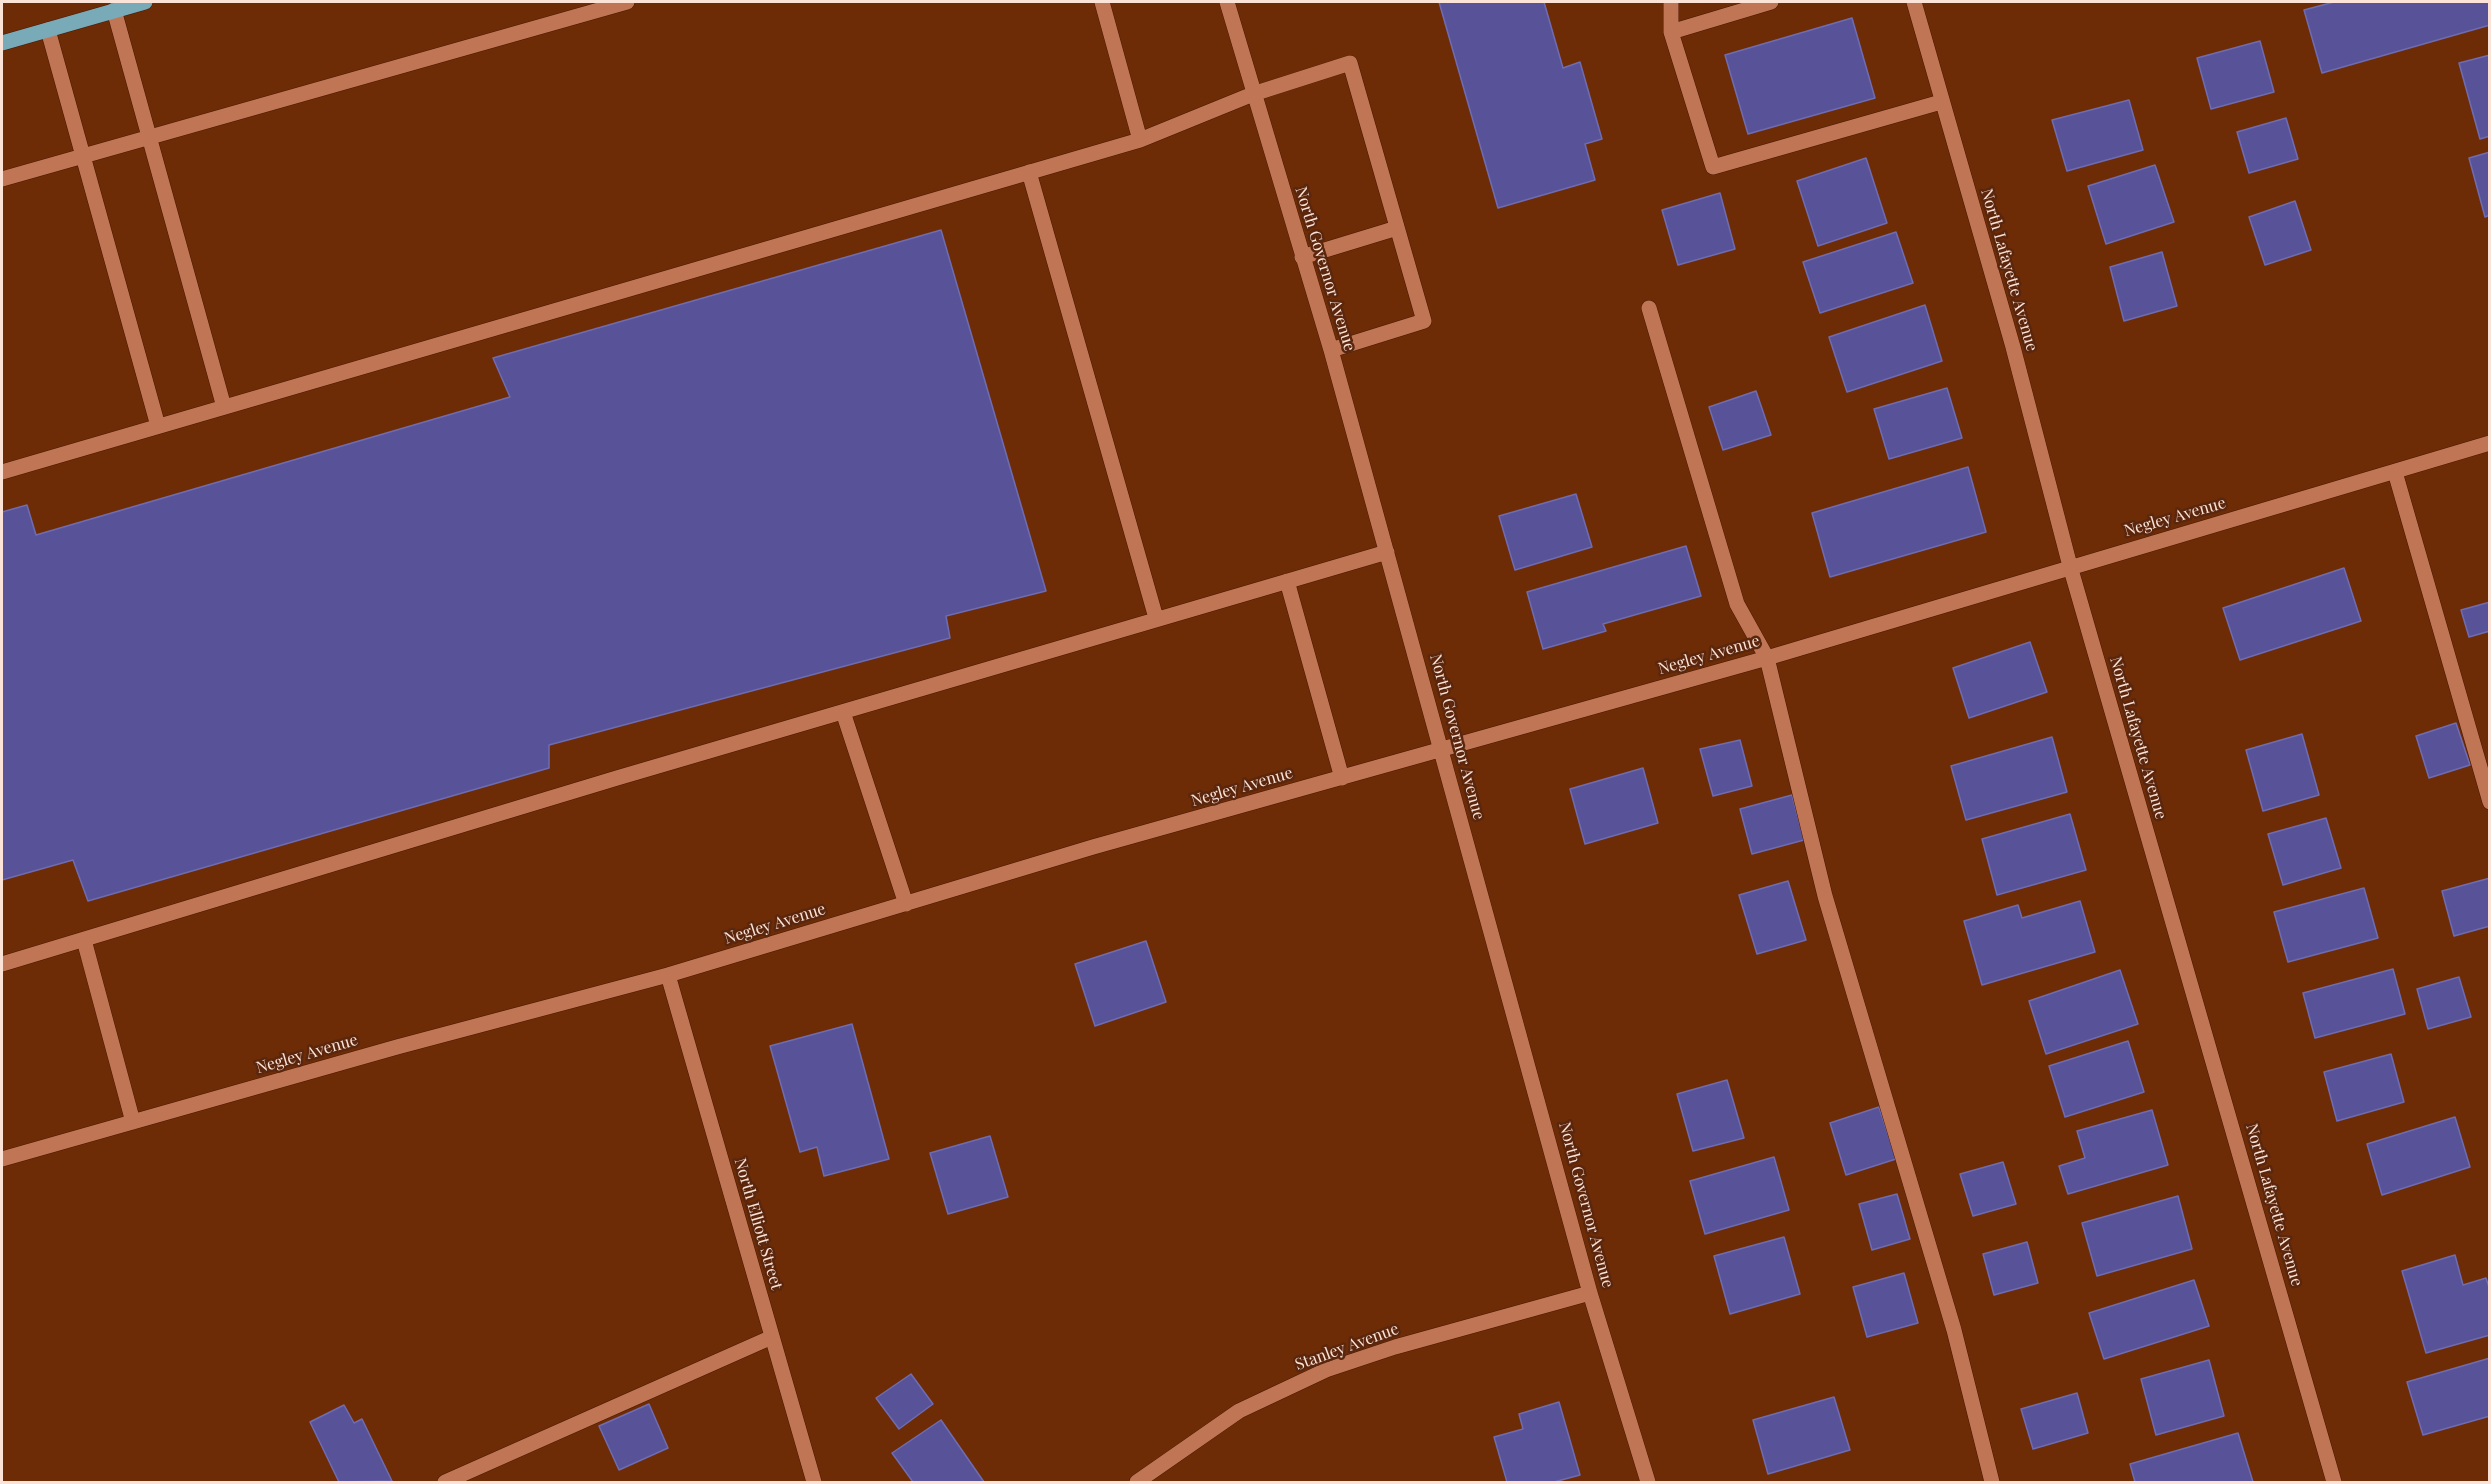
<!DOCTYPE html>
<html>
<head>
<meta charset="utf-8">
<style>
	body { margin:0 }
	#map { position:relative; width:2491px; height:1484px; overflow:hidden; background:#6e2c06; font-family:"Playfair Display",serif }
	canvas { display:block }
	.frame { position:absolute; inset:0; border:3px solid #fce3d8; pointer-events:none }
</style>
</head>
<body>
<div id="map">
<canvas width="2491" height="1484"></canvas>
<div class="frame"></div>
</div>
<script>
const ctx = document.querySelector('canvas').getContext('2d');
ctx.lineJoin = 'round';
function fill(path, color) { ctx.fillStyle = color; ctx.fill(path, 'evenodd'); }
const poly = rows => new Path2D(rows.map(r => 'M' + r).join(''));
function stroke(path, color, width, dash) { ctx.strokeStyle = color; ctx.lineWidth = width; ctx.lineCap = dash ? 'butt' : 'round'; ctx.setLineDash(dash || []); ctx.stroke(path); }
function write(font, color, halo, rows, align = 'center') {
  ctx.font = font + ' "Playfair Display",serif'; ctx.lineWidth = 5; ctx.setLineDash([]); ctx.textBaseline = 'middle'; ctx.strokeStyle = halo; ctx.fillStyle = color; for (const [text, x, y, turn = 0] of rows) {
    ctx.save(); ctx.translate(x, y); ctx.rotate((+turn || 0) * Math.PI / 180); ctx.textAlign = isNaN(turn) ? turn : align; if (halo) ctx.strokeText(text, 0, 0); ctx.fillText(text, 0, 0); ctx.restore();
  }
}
const building = poly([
	[1439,2,1544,2,1563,68,1580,62,1602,139,1585,144,1595,180,1498,208,1439,2],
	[2334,2,2490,2,2490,25,2322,73,2304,10,2334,2],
	[1852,18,1875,98,1748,134,1725,55,1852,18],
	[2260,41,2274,92,2211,109,2197,58,2260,41],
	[2490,55,2490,136,2480,139,2459,63,2490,55],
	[2129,100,2143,150,2067,171,2052,120,2129,100],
	[2286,118,2298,159,2249,173,2237,132,2286,118],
	[2490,152,2490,215,2485,217,2469,158,2490,152],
	[1866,158,1887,223,1818,246,1797,181,1866,158],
	[2155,165,2174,222,2106,244,2088,186,2155,165],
	[1720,193,1735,249,1678,265,1662,210,1720,193],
	[2295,201,2311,250,2265,265,2249,217,2295,201],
	[941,230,1046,591,946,616,950,638,549,745,549,768,88,901,73,860,2,880,2,512,27,505,36,535,510,397,493,358,941,230],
	[1896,232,1913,283,1820,313,1803,262,1896,232],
	[2162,252,2177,306,2124,321,2110,267,2162,252],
	[1925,305,1942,361,1847,392,1829,337,1925,305],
	[1947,388,1962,438,1889,459,1874,409,1947,388],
	[1756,391,1771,435,1723,450,1709,407,1756,391],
	[1968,467,1986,532,1830,577,1812,513,1968,467],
	[1576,494,1592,547,1515,570,1499,516,1576,494],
	[1686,546,1701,596,1603,624,1606,631,1543,649,1527,592,1686,546],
	[2344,568,2361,621,2240,660,2223,608,2344,568],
	[2490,602,2490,631,2469,637,2461,610,2490,602],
	[2030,642,2047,692,1969,718,1953,668,2030,642],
	[2456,723,2470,765,2429,778,2416,736,2456,723],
	[2302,734,2319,795,2263,811,2246,750,2302,734],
	[2052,737,2067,792,1966,820,1951,766,2052,737],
	[1740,740,1752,786,1713,796,1700,749,1740,740],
	[1643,768,1658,823,1585,844,1570,789,1643,768],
	[1792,795,1804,840,1752,854,1740,809,1792,795],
	[2070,814,2086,870,1997,895,1982,839,2070,814],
	[2326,818,2341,868,2283,885,2268,834,2326,818],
	[2490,878,2490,926,2454,936,2442,891,2490,878],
	[1788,881,1806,940,1757,954,1739,895,1788,881],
	[2364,888,2378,938,2288,962,2274,912,2364,888],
	[2080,901,2095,952,1982,985,1964,921,2018,905,2022,918,2080,901],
	[1146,941,1166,1002,1095,1026,1075,964,1146,941],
	[2393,969,2405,1014,2315,1038,2303,993,2393,969],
	[2120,970,2138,1024,2046,1054,2029,1001,2120,970],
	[2459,977,2471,1017,2428,1029,2417,989,2459,977],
	[852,1024,889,1159,824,1176,817,1147,800,1152,770,1046,852,1024],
	[2128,1041,2144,1092,2065,1117,2049,1066,2128,1041],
	[2391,1054,2404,1102,2337,1121,2324,1072,2391,1054],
	[1727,1080,1744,1138,1693,1151,1677,1094,1727,1080],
	[1879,1107,1896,1159,1846,1175,1830,1123,1879,1107],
	[2152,1110,2168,1165,2068,1194,2059,1166,2085,1158,2077,1131,2152,1110],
	[2455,1117,2470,1167,2382,1195,2367,1144,2455,1117],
	[990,1136,1008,1197,948,1214,930,1153,990,1136],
	[1774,1157,1789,1210,1705,1234,1690,1181,1774,1157],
	[2003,1162,2016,1204,1973,1216,1960,1174,2003,1162],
	[1897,1194,1910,1239,1872,1250,1859,1204,1897,1194],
	[2178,1196,2192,1249,2097,1276,2082,1223,2178,1196],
	[1784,1237,1800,1294,1730,1314,1714,1256,1784,1237],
	[2027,1242,2038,1283,1994,1295,1983,1254,2027,1242],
	[2455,1255,2463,1285,2486,1278,2490,1290,2490,1335,2426,1353,2402,1271,2455,1255],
	[1904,1273,1918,1323,1867,1337,1853,1287,1904,1273],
	[2194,1280,2209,1326,2104,1359,2089,1313,2194,1280],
	[2490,1358,2490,1416,2423,1435,2407,1382,2490,1358],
	[2209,1360,2224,1416,2156,1435,2141,1379,2209,1360],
	[911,1374,933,1404,899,1429,876,1398,911,1374],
	[2077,1393,2088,1433,2033,1449,2021,1409,2077,1393],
	[1834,1397,1850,1450,1768,1474,1753,1420,1834,1397],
	[1559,1402,1580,1475,1554,1482,1507,1482,1494,1437,1523,1429,1519,1414,1559,1402],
	[649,1404,668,1448,619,1470,599,1426,649,1404],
	[344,1405,354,1423,362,1419,392,1481,339,1482,310,1422,344,1405],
	[941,1420,984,1482,913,1482,892,1453,941,1420],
	[2238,1433,2253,1482,2135,1482,2130,1464,2238,1433]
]);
fill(building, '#585398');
stroke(building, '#6f6cb1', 1.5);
const minor = poly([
	[1102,2,1140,140],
	[1227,2,1331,350,1590,1293,1648,1482],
	[1671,2,1671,32,1713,167,1941,102],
	[1914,2,2013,347,2070,566,2334,1482],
	[114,10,224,407],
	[48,30,158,426],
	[1671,32,1771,2],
	[1029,172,1156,618],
	[2,179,627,2],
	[1302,257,1397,228],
	[1649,308,1737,604,1767,658,1825,896,1954,1330,1992,1482],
	[2,472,1140,140,1253,94,1350,63,1424,321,1331,350],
	[2395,472,2490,802],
	[1287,581,1342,778],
	[843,712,906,904],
	[84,940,133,1122],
	[2,964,617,778,1387,552],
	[668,975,814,1482],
	[2,1159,397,1047,668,975,1093,847,1767,658,2490,443],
	[445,1482,772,1337],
	[1137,1482,1239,1411,1326,1370,1395,1347,1590,1293]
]);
const major = poly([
	[2,43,145,2]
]);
stroke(minor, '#491700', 16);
stroke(major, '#491700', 16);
stroke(minor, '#c07655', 15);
stroke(major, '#78aab7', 15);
write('16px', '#fce3d8', '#5a270e', [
	["North Governor Avenue",1325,269,73],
	["North Lafayette Avenue",2009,270,74],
	["Negley Avenue",2175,517,-16],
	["Negley Avenue",1709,655,-16],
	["North Governor Avenue",1457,737,75],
	["North Lafayette Avenue",2138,738,74],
	["Negley Avenue",1242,787,-16],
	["Negley Avenue",775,924,-17],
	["Negley Avenue",307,1054,-16],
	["North Governor Avenue",1586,1205,75],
	["North Lafayette Avenue",2274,1205,74],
	["North Elliott Street",758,1224,74],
	["Stanley Avenue",1347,1347,-20]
]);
</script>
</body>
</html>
